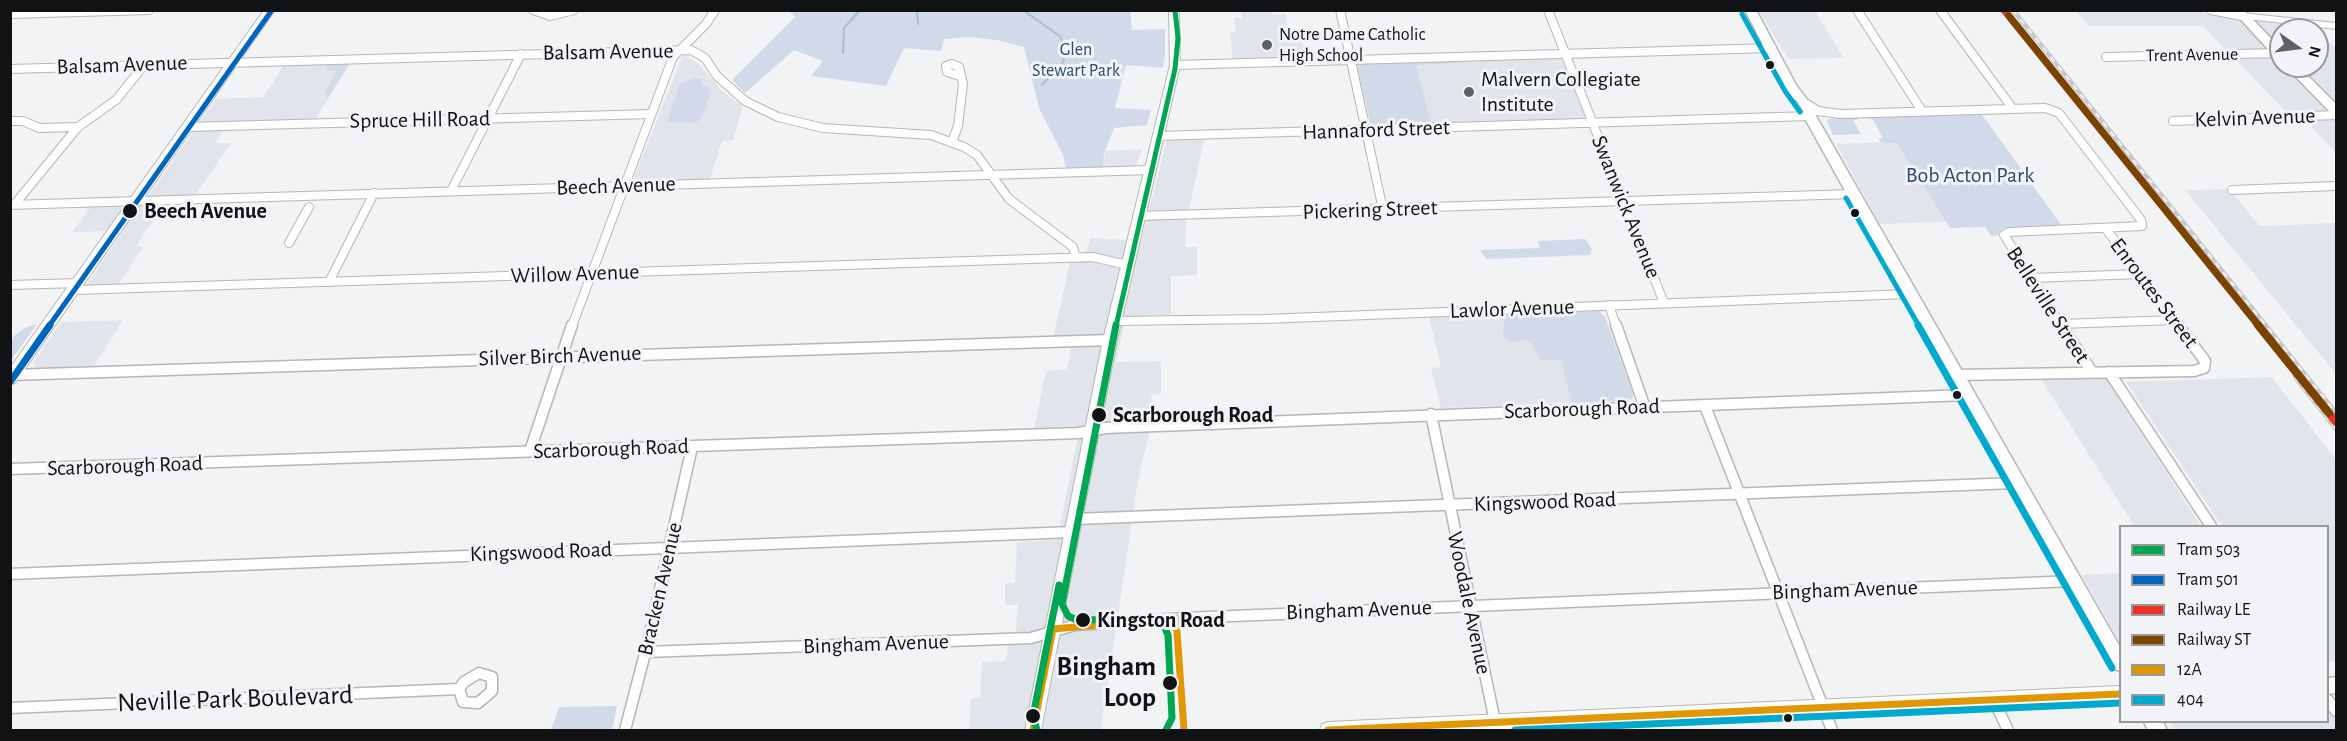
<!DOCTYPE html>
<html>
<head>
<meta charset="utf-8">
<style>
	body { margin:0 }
	#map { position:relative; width:2347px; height:741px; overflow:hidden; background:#f2f3f5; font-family:"Alegreya Sans",sans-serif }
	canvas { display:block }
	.frame { position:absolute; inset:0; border:12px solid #111213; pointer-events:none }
	.legend { position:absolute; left:2119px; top:525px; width:210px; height:198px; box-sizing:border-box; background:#f1f3f6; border:2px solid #97999b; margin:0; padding:8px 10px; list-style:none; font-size:18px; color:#111213 }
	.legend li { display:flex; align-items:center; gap:12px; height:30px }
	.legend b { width:30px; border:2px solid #97999b }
	.north { position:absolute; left:2269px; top:18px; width:60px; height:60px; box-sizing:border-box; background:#f1f3f6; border:2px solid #97999b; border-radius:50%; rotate:104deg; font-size:16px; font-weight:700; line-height:24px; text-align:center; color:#111213 }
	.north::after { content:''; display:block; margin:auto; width:21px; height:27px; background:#606162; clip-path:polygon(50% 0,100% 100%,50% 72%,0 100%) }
</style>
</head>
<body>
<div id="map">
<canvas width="2347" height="741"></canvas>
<div class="frame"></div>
<ul class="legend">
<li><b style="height:8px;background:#00a651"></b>Tram 503</li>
<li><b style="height:8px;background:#0065bd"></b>Tram 501</li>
<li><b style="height:8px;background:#ee3124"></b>Railway LE</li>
<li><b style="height:8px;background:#794400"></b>Railway ST</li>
<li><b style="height:8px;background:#e09702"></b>12A</li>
<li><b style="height:8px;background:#00a9ce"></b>404</li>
</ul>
<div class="north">N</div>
</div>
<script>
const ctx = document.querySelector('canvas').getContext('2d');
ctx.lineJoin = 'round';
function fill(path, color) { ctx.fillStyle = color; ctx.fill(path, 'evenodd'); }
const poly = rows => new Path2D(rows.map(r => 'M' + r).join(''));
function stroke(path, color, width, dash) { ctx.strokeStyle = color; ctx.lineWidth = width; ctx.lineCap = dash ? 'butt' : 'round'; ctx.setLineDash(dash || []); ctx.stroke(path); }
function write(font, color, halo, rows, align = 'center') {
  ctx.font = font + ' "Alegreya Sans",sans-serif'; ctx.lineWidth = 6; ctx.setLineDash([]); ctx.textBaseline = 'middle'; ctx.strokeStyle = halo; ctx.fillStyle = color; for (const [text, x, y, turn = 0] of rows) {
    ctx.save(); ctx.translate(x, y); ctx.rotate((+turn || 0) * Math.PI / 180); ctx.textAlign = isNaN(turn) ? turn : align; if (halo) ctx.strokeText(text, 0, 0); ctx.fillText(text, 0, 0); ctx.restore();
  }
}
fill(poly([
	[1241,11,1272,11,1273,15,1286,14,1288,29,1300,29,1305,58,1233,60,1230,32,1236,32,1234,18,1242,18],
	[1759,11,1815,11,1844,58,1788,59],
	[2076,11,2195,11,2317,30,2336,48,2336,153,2306,121,2288,114,2203,26,2089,26],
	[2281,30,2317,30,2317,66,2281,66],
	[683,54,698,63,721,90,743,107,733,140,722,141,710,179,636,181,634,178],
	[1559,58,1564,61,1585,116,1583,120,1371,125,1357,68,1363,63],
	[351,61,315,120,231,121,215,143,231,143,191,202,164,203,136,246,143,247,118,285,86,286,123,231,72,232,92,205,142,205,216,99,263,97,286,62],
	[1169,132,1206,132,1186,223,1185,247,1197,247,1197,275,1171,276,1171,315,1126,316,1116,362,1161,361,1161,394,1151,395,1153,418,1138,480,1101,729,969,730,971,699,980,698,982,662,1006,661,1008,644,1015,643,1018,605,1005,605,1005,584,1015,583,1017,542,1057,540,1080,426,1034,428,1046,371,1067,369,1072,344,1056,345,1054,334,1070,262,1083,261,1091,238,1141,241],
	[1897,142,1946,222,1880,224,1836,144],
	[1142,149,1136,166,1103,167,1106,151],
	[2229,189,2260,226,2336,223,2336,374,2185,190],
	[1599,311,1605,317,1633,400,1441,408,1431,368,1441,367,1429,317],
	[123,320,94,366,37,368,33,363,61,322],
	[2272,377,2336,460,2336,661,2328,662,2328,526,2222,526,2126,382],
	[2041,379,2106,379,2201,526,2134,526],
	[2120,573,2120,643,2082,575],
	[2336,706,2336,730,2175,730,2170,722,2328,722,2328,707]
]), '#e1e5eb');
fill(poly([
	[1130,10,1132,30,1165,29,1165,55,1163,68,1126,65,1115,108,1151,110,1147,125,1114,128,1104,154,1103,167,1066,168,1063,155,1039,108,1024,47,997,40,967,37,944,39,941,51,904,48,886,86,811,76,823,61,794,50,745,93,732,80,795,17,789,11],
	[1456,60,1457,63,1416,65,1432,125,1371,125,1357,68,1359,64],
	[329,62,351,62,322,107,328,95,325,92,336,71,325,69],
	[693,78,702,79,701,84,708,87,711,92,703,115,696,123,667,122,679,85],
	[1981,113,2061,225,2032,229,2004,228,1997,236,1991,236,1985,227,1950,228,1897,143,1881,143,1878,138,1883,138,1873,120,1865,117,1900,114],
	[1857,117,1859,120,1853,120,1861,134,1833,135,1827,121,1829,119],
	[1585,239,1592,249,1590,255,1486,259,1480,250,1540,248,1538,241],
	[1599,311,1605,317,1633,394,1633,398,1627,398,1628,401,1572,403,1561,360,1541,360,1531,343,1524,340,1510,342,1503,337,1504,314],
	[37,324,12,359,11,359,11,342,15,335,26,327],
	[617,706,612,730,551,730,559,707]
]), '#d2daea');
stroke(poly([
	[917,10,918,24],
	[1023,10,1061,37,1064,61,1042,85],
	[843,53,844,28,860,10]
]), '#adbbd3', 2);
const streetFar1 = poly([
	[533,10,550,16,574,10],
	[1340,10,1383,210],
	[1548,10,1664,303],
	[1857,10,1922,111],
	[1940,10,2013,109],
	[2211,10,2242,16],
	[10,14,149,10],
	[2106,57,2278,53],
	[1175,65,1772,48],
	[10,69,691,50,705,58,717,76,745,101,778,117,823,128,931,135,964,147,977,155,1009,199,1073,247,1076,258],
	[1807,104,1818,111,1841,114,2045,108,2059,113,2141,220,2142,226,2009,232,2004,235,2062,326],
	[10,121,23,121,39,128,78,127],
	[2173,121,2336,115],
	[188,127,651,114],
	[1158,136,1810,116],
	[952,142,958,126,963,84,959,67,952,64,946,66,947,72,960,76],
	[2232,190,2336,186],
	[451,191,521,54],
	[10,205,1150,170],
	[14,205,78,127,116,100,144,65],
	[1138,216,1854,194],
	[2106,229,2179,326],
	[289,243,309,207],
	[2030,278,2141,274],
	[329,282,374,193],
	[10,285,79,283],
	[74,290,1093,257,1127,265],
	[1609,305,1616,326],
	[1114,321,1264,319,1909,294],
	[2060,324,2175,320],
	[572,326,673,57,706,24,715,10]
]);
const street = poly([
	[1616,325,1645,408],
	[2061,325,2092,372],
	[2109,372,2211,526],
	[10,375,1110,340],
	[1956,375,2194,371,2204,368,2205,361,2178,325],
	[1705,406,1832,730],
	[1431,414,1495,722],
	[530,451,572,325],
	[10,469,1079,433,1105,428,1967,395],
	[1075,519,2016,483],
	[10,574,1072,532],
	[646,652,1031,638,1075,625,1185,618,2074,581],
	[479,673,492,677,492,691,478,703,463,702,459,689,464,682,479,673],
	[2328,700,2336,711],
	[1994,701,2008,730],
	[10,708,459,689],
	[625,730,648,642,692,447]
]);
const secondary = poly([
	[264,10,275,10,15,383,10,384,10,368,264,10],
	[1169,10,1179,10,1180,65,1117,340,1041,730,1025,730,1103,340,1170,65,1169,10],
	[2242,13,2336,23,2336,29,2238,18,2238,14,2242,13],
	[2120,686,2120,702,1488,730,1320,730,1322,724,1328,722,2120,686]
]);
const primary = poly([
	[1745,10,1756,10,1796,85,1817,113,1816,116,2120,647,2120,671,2114,669,2010,488,1803,115,1804,112,1797,101,1790,97,1745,10],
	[2232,10,2244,10,2281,49,2281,60,2277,59,2232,10],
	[2285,66,2298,66,2336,104,2336,115,2332,114,2285,66],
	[2336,677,2336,693,2328,694,2328,678,2336,677],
	[2144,722,2163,722,2167,730,2148,730,2144,722]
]);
stroke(streetFar1, '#b6b6b7', 10);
stroke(street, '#b6b6b7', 13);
stroke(secondary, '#b6b6b7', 2);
stroke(primary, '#b6b6b7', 3);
stroke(streetFar1, '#fdfdfe', 8);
stroke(street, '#fdfdfe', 10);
fill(secondary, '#fdfdfe');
fill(primary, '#fdfdfe');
const rail = poly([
	[2013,10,2336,413],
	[2295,377,2336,429]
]);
stroke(rail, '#c8c8ca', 4.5);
stroke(rail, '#f1f3f6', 2, [6]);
stroke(poly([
	[1033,730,1053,629,1176,618,1184,730],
	[1328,730,2120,694]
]), '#e09702', 7);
stroke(poly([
	[1742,14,1785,91,1800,112],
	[1846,198,1919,326]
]), '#00a9ce', 5);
stroke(poly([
	[1918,325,2112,668],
	[1515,730,2120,703]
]), '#00a9ce', 7);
stroke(poly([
	[2004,10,2259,326]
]), '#ee3124', 7);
stroke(poly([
	[2258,325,2336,422]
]), '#ee3124', 8);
stroke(poly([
	[2009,16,2259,326]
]), '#794400', 7);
stroke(poly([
	[2258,325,2329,413]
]), '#794400', 8);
stroke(poly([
	[1116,326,1175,69,1178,38,1175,10]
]), '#00a651', 5);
stroke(poly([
	[1116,325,1062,604,1068,616,1077,620,1152,619,1164,626,1168,635,1172,718,1166,730],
	[1037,730,1033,716,1059,585]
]), '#00a651', 7);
stroke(poly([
	[49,326,272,10]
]), '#0065bd', 5);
stroke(poly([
	[10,382,50,325]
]), '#0065bd', 7);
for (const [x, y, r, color] of [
	[1267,45,6,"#606162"],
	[1770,65,5,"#111213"],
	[1469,92,6,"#606162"],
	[130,211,8,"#111213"],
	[1855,213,5,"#111213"],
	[1957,395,5,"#111213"],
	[1099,415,8,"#111213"],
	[1083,620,8,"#111213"],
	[1170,683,8,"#111213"],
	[1033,716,8,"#111213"],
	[1788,718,5,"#111213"]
]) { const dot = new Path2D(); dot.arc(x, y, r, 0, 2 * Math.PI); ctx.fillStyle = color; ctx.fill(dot); stroke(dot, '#f1f3f6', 2); }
write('18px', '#111213', '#f1f3f6', [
	["Notre Dame Catholic",1279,35],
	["High School",1279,56]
], 'left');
write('18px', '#2f4876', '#f1f3f6', [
	["Glen",1076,50],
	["Stewart Park",1076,71]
]);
write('18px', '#111213', '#f1f3f6', [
	["Trent Avenue",2192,55,-1]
]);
write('22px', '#111213', '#f1f3f6', [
	["Balsam Avenue",608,52,-1],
	["Balsam Avenue",122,65,-2],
	["Kelvin Avenue",2255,118,-2],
	["Spruce Hill Road",420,120,-1],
	["Hannaford Street",1376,130,-2],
	["Beech Avenue",616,186,-2],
	["Swanwick Avenue",1626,207,68],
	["Pickering Street",1370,210,-2],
	["Willow Avenue",575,274,-2],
	["Enroutes Street",2154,293,53],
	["Belleville Street",2048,305,57],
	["Lawlor Avenue",1512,309,-2],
	["Silver Birch Avenue",560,356,-2],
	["Scarborough Road",1582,409,-2],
	["Scarborough Road",611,449,-2],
	["Scarborough Road",125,466,-2],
	["Kingswood Road",1545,502,-2],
	["Kingswood Road",541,552,-2],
	["Bracken Avenue",660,589,-77],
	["Bingham Avenue",1845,590,-2],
	["Woodale Avenue",1469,603,78],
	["Bingham Avenue",1359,610,-2],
	["Bingham Avenue",876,644,-2]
]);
write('22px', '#111213', '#f1f3f6', [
	["Malvern Collegiate",1481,79],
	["Institute",1481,104]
], 'left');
write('22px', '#2f4876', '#f1f3f6', [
	["Bob Acton Park",1970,175]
]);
write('bold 22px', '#111213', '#f1f3f6', [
	["Beech Avenue",144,211],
	["Scarborough Road",1113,415],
	["Kingston Road",1097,620]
], 'left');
write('bold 27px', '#111213', '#f1f3f6', [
	["Bingham",1156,667],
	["Loop",1156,698]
], 'right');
write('27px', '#111213', '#f1f3f6', [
	["Neville Park Boulevard",235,699,-2]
]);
</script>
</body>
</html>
